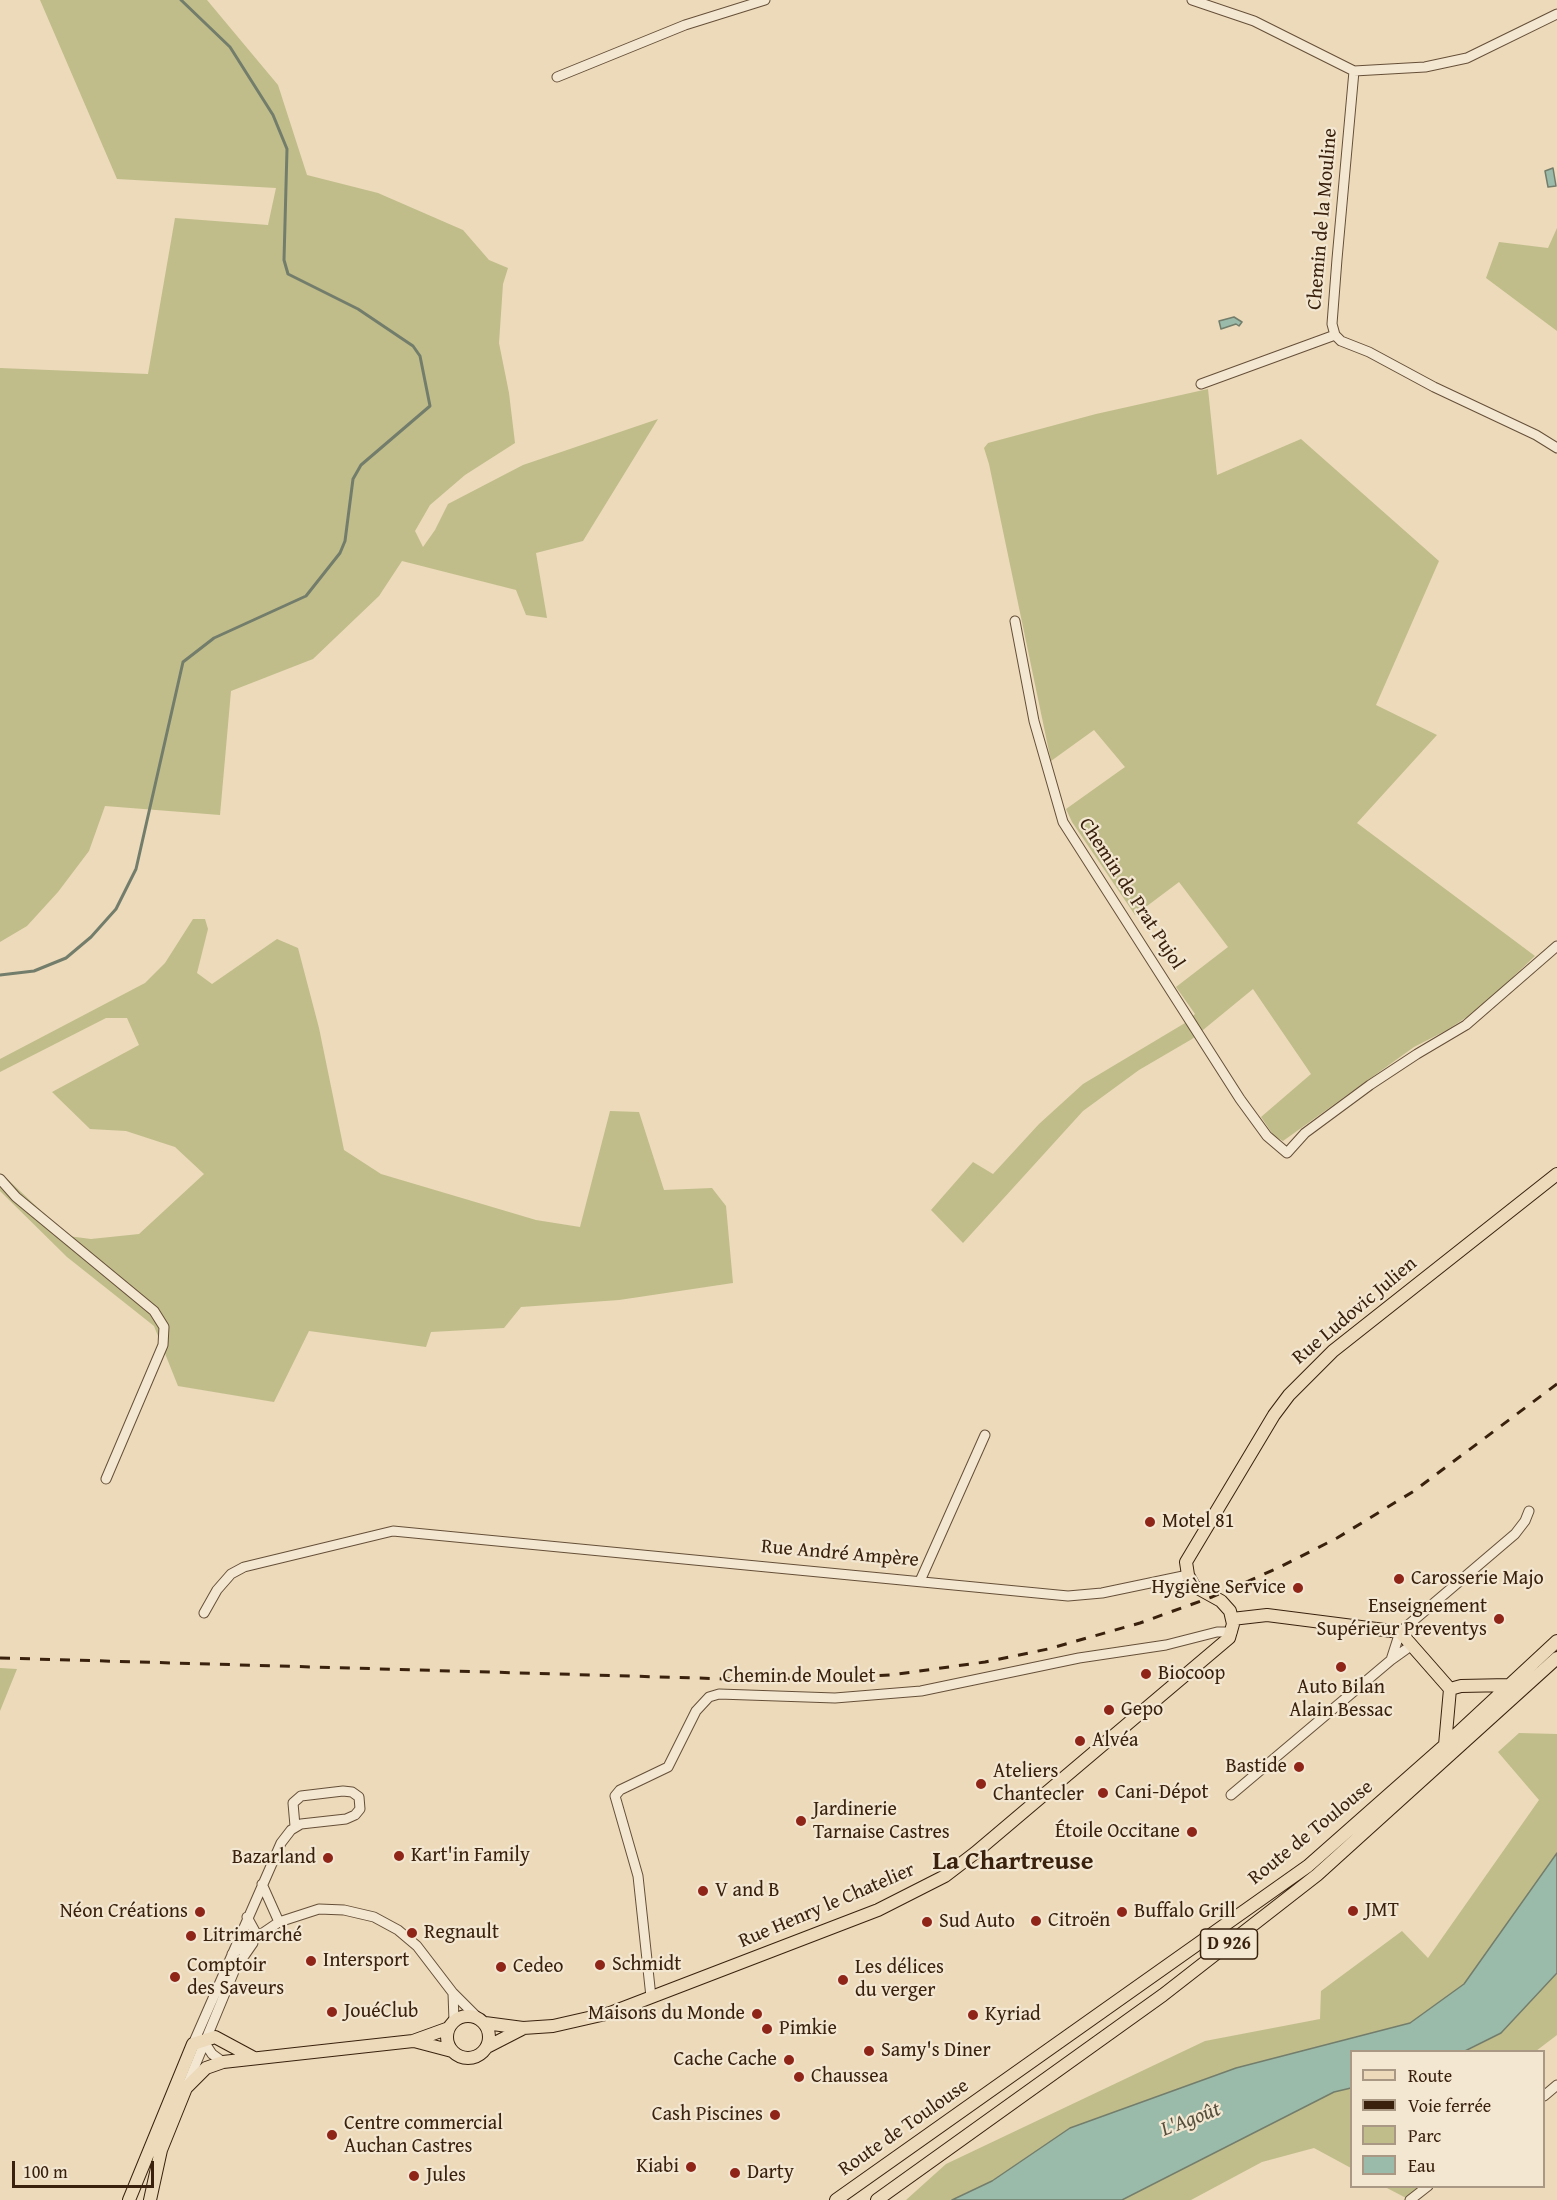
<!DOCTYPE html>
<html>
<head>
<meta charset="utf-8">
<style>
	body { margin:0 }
	#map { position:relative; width:1557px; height:2200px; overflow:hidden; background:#ecdaba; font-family:"Gentium Book Plus",serif }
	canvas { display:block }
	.legend { position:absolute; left:1350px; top:2050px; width:195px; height:138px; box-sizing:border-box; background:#f3e7d2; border:2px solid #a99883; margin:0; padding:8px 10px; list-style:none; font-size:18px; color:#39210d }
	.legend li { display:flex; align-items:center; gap:12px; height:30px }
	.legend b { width:30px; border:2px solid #a99883 }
	.scale { position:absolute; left:12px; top:2161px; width:142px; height:27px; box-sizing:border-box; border:3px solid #39210d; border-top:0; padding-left:8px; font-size:18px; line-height:21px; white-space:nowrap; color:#39210d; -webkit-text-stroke:4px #f3e7d2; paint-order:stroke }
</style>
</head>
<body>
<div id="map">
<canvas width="1557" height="2200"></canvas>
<ul class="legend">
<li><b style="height:8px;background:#ecdaba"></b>Route</li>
<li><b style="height:8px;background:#39210d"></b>Voie ferrée</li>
<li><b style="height:16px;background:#c0bd8a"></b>Parc</li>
<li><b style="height:16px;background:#9abbaa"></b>Eau</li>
</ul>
<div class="scale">100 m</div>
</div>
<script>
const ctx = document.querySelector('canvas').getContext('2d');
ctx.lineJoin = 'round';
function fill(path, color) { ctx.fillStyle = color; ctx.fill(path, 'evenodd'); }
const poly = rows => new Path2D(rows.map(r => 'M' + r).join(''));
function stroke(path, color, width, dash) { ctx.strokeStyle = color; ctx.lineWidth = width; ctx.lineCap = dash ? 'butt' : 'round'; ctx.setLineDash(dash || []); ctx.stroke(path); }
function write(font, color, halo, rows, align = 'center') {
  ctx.font = font + ' "Gentium Book Plus",serif'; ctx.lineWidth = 4.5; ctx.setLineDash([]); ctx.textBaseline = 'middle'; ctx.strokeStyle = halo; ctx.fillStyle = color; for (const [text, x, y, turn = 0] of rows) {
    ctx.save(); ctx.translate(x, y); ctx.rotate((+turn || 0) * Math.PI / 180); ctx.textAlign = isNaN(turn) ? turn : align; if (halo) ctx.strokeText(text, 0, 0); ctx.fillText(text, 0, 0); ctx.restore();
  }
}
fill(poly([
	[40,0,207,0,278,85,307,175,378,193,463,230,489,260,508,268,503,284,499,343,509,393,515,443,465,475,430,505,415,531,423,547,435,530,448,504,523,465,658,419,583,541,536,553,547,618,526,615,516,590,402,561,379,596,313,659,231,691,220,815,105,806,89,851,58,892,27,926,0,942,0,368,148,374,175,218,268,225,276,188,117,179],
	[1557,228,1557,331,1486,278,1499,242,1548,248],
	[1208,389,1217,475,1301,439,1439,561,1376,705,1437,735,1357,823,1535,956,1479,1009,1447,1030,1414,1047,1283,1141,1274,1136,1261,1117,1311,1074,1253,989,1192,1039,1139,1070,1083,1111,963,1243,931,1210,973,1162,993,1174,1039,1124,1083,1084,1185,1023,1195,1014,1176,987,1228,947,1179,882,1135,915,1072,822,1066,809,1125,767,1094,730,1051,761,989,464,984,448,988,443,1096,414],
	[193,919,205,919,208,929,197,973,212,984,277,939,298,948,319,1028,344,1150,381,1174,536,1220,580,1227,610,1111,639,1112,664,1190,712,1188,726,1206,733,1283,619,1300,521,1307,504,1328,431,1332,426,1347,309,1331,274,1402,178,1386,154,1326,67,1257,0,1191,0,1179,3,1175,68,1236,91,1239,139,1234,204,1174,175,1147,126,1131,90,1129,52,1092,139,1045,127,1018,106,1018,0,1072,0,1059,145,983,165,963],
	[0,1668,17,1669,0,1711],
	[1519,1733,1557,1734,1557,1853,1464,1984,1410,2023,1236,2068,1070,2128,992,2181,952,2200,906,2200,946,2164,1205,2041,1320,2019,1321,1991,1402,1931,1428,1958,1539,1800,1498,1752],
	[1557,1973,1557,2035,1536,2051,1465,2052,1501,2033],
	[1351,2088,1351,2168,1314,2148,1262,2162,1191,2200,1122,2200,1334,2092],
	[1385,2187,1431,2187,1410,2200]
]), '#c0bd8a');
const water = poly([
	[1553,168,1556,186,1548,187,1545,171,1553,168],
	[1234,317,1242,322,1239,326,1236,324,1221,329,1219,321,1234,317],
	[1557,1853,1557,1973,1501,2033,1465,2051,1352,2052,1351,2088,1334,2092,1122,2200,952,2200,992,2181,1070,2128,1236,2068,1410,2023,1464,1984,1557,1853]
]);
fill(water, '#9abbaa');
stroke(water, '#737d6b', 1.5);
stroke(poly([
	[0,975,34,971,66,958,91,937,116,909,136,869,183,662,214,638,306,596,340,553,345,541,353,479,361,465,430,406,420,356,413,346,358,309,288,274,284,260,287,149,273,115,230,47,181,0]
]), '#737d6b', 3);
const minor = poly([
	[1192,0,1254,21,1354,71,1425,67,1467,58,1557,14],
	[1354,71,1337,259,1332,324,1335,335,1341,341,1369,352,1434,387,1536,435,1557,448],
	[557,77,685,25,765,0],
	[1201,384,1335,335],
	[1015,621,1034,721,1063,822,1240,1099,1267,1136,1287,1153,1305,1133,1370,1085,1417,1054,1466,1025,1557,946],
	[0,1179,16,1197,154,1311,164,1327,163,1345,106,1479],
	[920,1581,985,1435],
	[204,1613,217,1590,231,1574,244,1567,393,1531,1068,1596,1102,1593,1188,1575],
	[1412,1645,1391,1660,1400,1632,1515,1534,1525,1521,1529,1511],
	[1231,1795,1391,1660],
	[262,1884,279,1922],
	[247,1917,258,1937],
	[232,1954,279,1922,319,1909,344,1910,374,1917,398,1930,417,1946,453,1993,477,2017],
	[453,1993,454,2021],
	[651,1997,638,1876,615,1796,620,1790,668,1767,696,1711,709,1697,719,1694,835,1698,921,1691,1079,1658,1166,1645,1217,1632,1232,1632],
	[203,2040,212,2054,223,2062],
	[193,2044,281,1843,291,1830,301,1824,346,1819,355,1815,360,1809,359,1797,352,1792,343,1791,301,1796,293,1803,295,1826],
	[187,2085,235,1969,253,1943],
	[1544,2096,1557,2085],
	[1410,2200,1428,2186]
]);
const major = poly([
	[1232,1619,1267,1615,1400,1632,1450,1689],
	[1450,1689,1461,1686,1509,1685],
	[1445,1745,1450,1689],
	'447 2037a21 21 0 1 1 42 0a21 21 0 1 1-42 0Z',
	[485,2023,523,2028,553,2026,610,2013,878,1910,945,1876,975,1853,1229,1638,1233,1624,1230,1611,1221,1601,1194,1586,1188,1575,1186,1562,1274,1415,1289,1395,1333,1351,1557,1174],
	[414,2041,452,2051],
	[487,2047,522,2029],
	[129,2200,193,2044,215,2037,254,2058],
	[150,2200,161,2150,186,2088,206,2068,223,2062,413,2041,449,2028],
	[836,2200,1308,1866,1445,1745,1557,1641],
	[877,2200,1163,1995,1317,1875,1557,1658]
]);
stroke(minor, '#664f38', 11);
stroke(major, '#39210d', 14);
stroke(minor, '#f3e7d2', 9);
stroke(major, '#ecdaba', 12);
stroke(poly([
	[0,1658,766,1680,891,1675,985,1662,1048,1649,1140,1623,1212,1597,1278,1568,1337,1538,1414,1491,1557,1384]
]), '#39210d', 3, [10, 10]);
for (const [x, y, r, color] of [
	[1150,1522,6,"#8f2418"],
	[1399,1579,6,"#8f2418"],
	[1298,1588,6,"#8f2418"],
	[1499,1619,6,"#8f2418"],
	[1341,1667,6,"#8f2418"],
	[1146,1674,6,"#8f2418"],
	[1109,1710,6,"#8f2418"],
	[1080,1741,6,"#8f2418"],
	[1299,1767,6,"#8f2418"],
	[981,1784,6,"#8f2418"],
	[1103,1793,6,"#8f2418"],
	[801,1821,6,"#8f2418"],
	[1192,1832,6,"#8f2418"],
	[399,1856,6,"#8f2418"],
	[328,1858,6,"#8f2418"],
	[703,1891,6,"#8f2418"],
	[1353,1911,6,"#8f2418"],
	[200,1912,6,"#8f2418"],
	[1122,1912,6,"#8f2418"],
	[1036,1921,6,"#8f2418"],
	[927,1922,6,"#8f2418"],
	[412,1933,6,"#8f2418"],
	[191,1936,6,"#8f2418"],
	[311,1961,6,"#8f2418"],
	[600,1965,6,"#8f2418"],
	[501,1967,6,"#8f2418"],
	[175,1977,6,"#8f2418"],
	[843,1980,6,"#8f2418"],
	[332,2012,6,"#8f2418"],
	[757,2014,6,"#8f2418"],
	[973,2015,6,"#8f2418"],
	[767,2029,6,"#8f2418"],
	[869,2051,6,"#8f2418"],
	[789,2060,6,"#8f2418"],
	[799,2077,6,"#8f2418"],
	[775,2115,6,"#8f2418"],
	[332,2135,6,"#8f2418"],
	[691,2167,6,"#8f2418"],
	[735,2173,6,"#8f2418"],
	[414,2176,6,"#8f2418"]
]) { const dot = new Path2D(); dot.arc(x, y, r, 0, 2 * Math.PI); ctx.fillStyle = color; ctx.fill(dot); stroke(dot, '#f3e7d2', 2); }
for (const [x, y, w] of [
	[1229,1944,57]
]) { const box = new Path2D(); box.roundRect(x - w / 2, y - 15, w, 30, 4.5); ctx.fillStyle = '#f3e7d2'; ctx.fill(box); stroke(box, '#39210d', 1.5); }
write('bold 18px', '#39210d', null, [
	["D 926",1229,1944]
]);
write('20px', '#39210d', '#f3e7d2', [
	["Chemin de la Mouline",1323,219,-85],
	["Chemin de Prat Pujol",1131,894,57],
	["Rue Ludovic Julien",1355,1311,-40],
	["Rue André Ampère",840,1554,5],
	["Chemin de Moulet",799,1677],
	["Route de Toulouse",1311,1833,-39],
	["Rue Henry le Chatelier",827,1906,-23],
	["Route de Toulouse",904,2128,-35]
]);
write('20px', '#39210d', '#f3e7d2', [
	["Motel 81",1162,1522],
	["Carosserie Majo",1411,1579],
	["Hygiène Service",1286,1588,"right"],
	["Enseignement",1487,1607,"right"],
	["Supérieur Preventys",1487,1630,"right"],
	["Biocoop",1158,1674],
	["Auto Bilan",1341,1688,"center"],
	["Alain Bessac",1341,1711,"center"],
	["Gepo",1121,1710],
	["Alvéa",1092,1741],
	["Bastide",1287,1767,"right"],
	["Ateliers",993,1772],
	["Chantecler",993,1795],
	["Cani-Dépot",1115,1793],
	["Jardinerie",813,1810],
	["Tarnaise Castres",813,1833],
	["Étoile Occitane",1180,1832,"right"],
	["Kart'in Family",411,1856],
	["Bazarland",316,1858,"right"],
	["V and B",715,1891],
	["JMT",1365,1911],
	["Néon Créations",188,1912,"right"],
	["Buffalo Grill",1134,1912],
	["Citroën",1048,1921],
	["Sud Auto",939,1922],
	["Regnault",424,1933],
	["Litrimarché",203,1936],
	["Intersport",323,1961],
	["Schmidt",612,1965],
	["Comptoir",187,1966],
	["des Saveurs",187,1989],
	["Cedeo",513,1967],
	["Les délices",855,1968],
	["du verger",855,1991],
	["JouéClub",344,2012],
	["Maisons du Monde",745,2014,"right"],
	["Kyriad",985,2015],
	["Pimkie",779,2029],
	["Samy's Diner",881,2051],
	["Cache Cache",777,2060,"right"],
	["Chaussea",811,2077],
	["Cash Piscines",763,2115,"right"],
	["Centre commercial",344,2124],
	["Auchan Castres",344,2147],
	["Kiabi",679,2167,"right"],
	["Darty",747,2173],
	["Jules",426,2176]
], 'left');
write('italic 21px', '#564f3c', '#f3e7d2', [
	["L'Agoût",1191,2120,-21]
]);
write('bold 26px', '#39210d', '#f3e7d2', [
	["La Chartreuse",1013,1862]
]);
</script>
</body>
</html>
